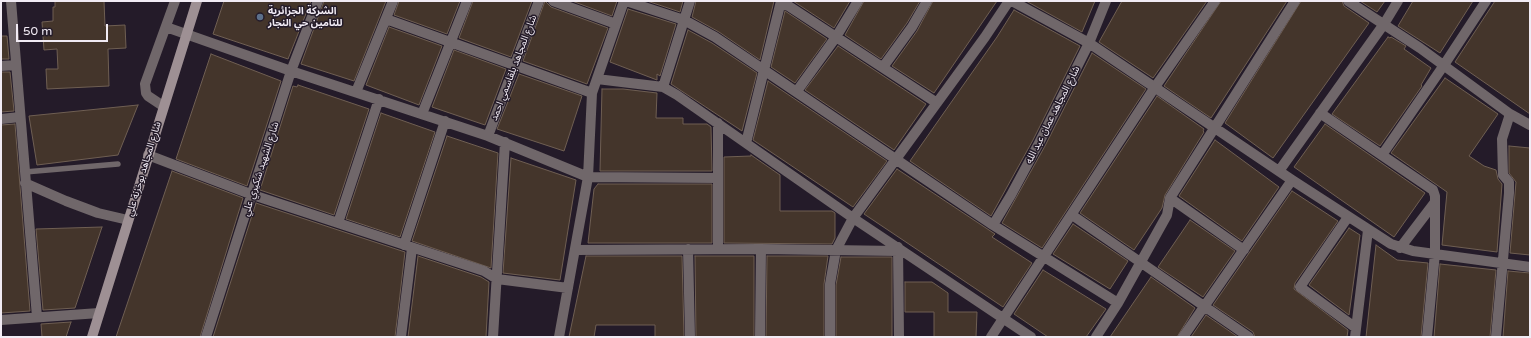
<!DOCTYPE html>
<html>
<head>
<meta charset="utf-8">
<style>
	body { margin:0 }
	#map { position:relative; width:1531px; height:338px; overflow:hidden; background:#241b29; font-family:"Varela Round",sans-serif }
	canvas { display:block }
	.frame { position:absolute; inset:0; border:2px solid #f1ebf4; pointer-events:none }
	.scale { position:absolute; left:16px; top:24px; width:92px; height:18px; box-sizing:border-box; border:2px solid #f1ebf4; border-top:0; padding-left:5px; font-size:12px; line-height:14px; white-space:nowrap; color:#f1ebf4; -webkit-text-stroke:3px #241b29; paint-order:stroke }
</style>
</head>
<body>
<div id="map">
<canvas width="1531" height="338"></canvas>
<div class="frame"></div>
<div class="scale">50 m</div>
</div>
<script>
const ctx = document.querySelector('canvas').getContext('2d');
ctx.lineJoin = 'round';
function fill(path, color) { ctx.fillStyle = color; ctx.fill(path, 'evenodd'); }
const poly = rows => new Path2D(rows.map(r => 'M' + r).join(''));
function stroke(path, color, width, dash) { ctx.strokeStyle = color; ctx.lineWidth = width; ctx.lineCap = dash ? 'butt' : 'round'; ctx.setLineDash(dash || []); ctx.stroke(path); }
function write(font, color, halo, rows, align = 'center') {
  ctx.font = font + ' "Varela Round","Noto Sans Arabic",sans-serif'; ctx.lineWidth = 3; ctx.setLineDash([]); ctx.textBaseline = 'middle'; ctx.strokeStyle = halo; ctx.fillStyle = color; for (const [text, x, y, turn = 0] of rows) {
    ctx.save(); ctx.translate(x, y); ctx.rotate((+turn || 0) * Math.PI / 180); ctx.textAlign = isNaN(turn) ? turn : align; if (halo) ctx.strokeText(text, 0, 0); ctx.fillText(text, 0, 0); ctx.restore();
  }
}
const building = poly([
	[55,1,104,1,105,26,125,25,126,48,108,49,109,86,47,89,46,69,58,69,57,49,44,50,42,22,53,21,53,7,55,7,55,1],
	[224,1,311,1,288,59,213,34,224,1],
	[324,1,386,1,354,81,301,64,324,1],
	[399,1,460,1,447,34,394,15,399,1],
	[473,1,532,1,511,57,459,38,473,1],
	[545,1,551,7,608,28,587,84,523,61,545,1],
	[572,1,617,1,612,16,572,1],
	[647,1,683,1,680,12,647,1],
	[696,1,774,1,760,60,719,32,692,17,696,1],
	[793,1,850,1,834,28,793,1],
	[864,1,920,1,907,23,881,59,845,35,864,1],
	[933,1,997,1,934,93,892,66,917,31,933,1],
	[1026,1,1095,1,1082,32,1026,1],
	[1122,1,1207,1,1153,78,1099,42,1122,1],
	[1221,1,1287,1,1211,118,1164,86,1221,1],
	[1301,1,1342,1,1344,6,1369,23,1273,158,1225,123,1301,1],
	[1360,1,1385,1,1377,12,1360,1],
	[1413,1,1473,1,1440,53,1398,26,1413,1],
	[1495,1,1530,1,1530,114,1455,62,1495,1],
	[628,9,676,24,660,76,657,74,657,80,610,62,628,9],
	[1014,10,1080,46,1033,140,991,216,910,161,997,37,1014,10],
	[785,11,827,39,795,83,771,67,785,11],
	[389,27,442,46,419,105,366,85,389,27],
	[688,30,712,43,757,73,742,131,671,84,688,30],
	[1,36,7,36,9,59,1,59,1,36],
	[1388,37,1390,38,1391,37,1406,46,1404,49,1431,68,1421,85,1422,86,1380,146,1332,114,1388,37],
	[838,46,926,104,894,150,805,90,838,46],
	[454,50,506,69,485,125,432,107,454,50],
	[1092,53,1146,89,1042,248,1002,223,1045,146,1092,53],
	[211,54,281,81,247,186,176,159,211,54],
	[1,72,10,72,14,111,1,112,1,72],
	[519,74,582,96,564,151,497,129,519,74],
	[1445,78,1498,114,1469,156,1484,166,1496,170,1498,179,1502,184,1497,252,1442,245,1447,192,1391,153,1445,78],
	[768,81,887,161,853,207,753,140,768,81],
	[298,85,369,109,334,215,260,190,293,86,297,87,298,85],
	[602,89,623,89,657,93,656,118,683,118,683,124,707,124,711,127,712,171,600,171,602,89],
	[1157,96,1204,129,1203,131,1204,132,1165,195,1162,208,1134,250,1080,213,1157,96],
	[138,105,118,155,37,165,29,116,138,105],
	[381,113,435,132,400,237,346,219,381,113],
	[15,124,30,311,1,313,1,125,15,124],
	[1325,124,1425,193,1394,237,1294,167,1325,124],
	[447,136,498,153,491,268,412,241,447,136],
	[1215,140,1279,187,1242,241,1179,196,1215,140],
	[1509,146,1530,148,1530,255,1510,253,1516,182,1509,173,1509,146],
	[751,155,780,175,780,211,832,211,835,213,835,238,832,244,724,243,724,157,751,156,751,155],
	[511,158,576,180,560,280,503,273,511,158],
	[897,169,995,234,992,237,1032,263,1003,307,864,214,897,169],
	[172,171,243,198,200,337,116,337,172,171],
	[598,184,712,184,712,243,588,243,594,189,598,184],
	[1292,191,1338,221,1295,283,1294,289,1348,330,1347,337,1255,337,1253,332,1213,305,1292,191],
	[256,203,405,252,395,337,213,337,256,203],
	[1190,220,1235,251,1203,297,1158,267,1190,220],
	[1073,224,1128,261,1110,289,1053,254,1073,224],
	[102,227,75,308,43,310,36,229,102,227],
	[1349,228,1360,235,1349,315,1309,285,1349,228],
	[1376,245,1397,260,1428,263,1421,337,1366,337,1376,245],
	[418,256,481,277,489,282,486,337,408,337,418,256],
	[586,256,682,256,684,337,655,337,655,325,596,325,594,337,569,337,586,256],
	[695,256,754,256,754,337,696,337,695,256],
	[767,256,828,256,824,284,824,337,766,337,767,256],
	[841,257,892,257,892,337,836,337,836,285,841,257],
	[1440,264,1496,270,1490,337,1434,337,1440,264],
	[1043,270,1106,309,1086,337,1048,337,1014,314,1043,270],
	[1508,271,1530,273,1530,337,1503,337,1508,271],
	[1151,277,1195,308,1177,337,1110,337,1151,277],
	[905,282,932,282,948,293,948,312,977,312,976,337,934,337,934,312,905,312,905,282],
	[1206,315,1238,337,1191,337,1206,315],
	[71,322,66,337,42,337,41,324,71,322]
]);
fill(building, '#44352b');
stroke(building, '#6f5f53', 1);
stroke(poly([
	[25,172,118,164]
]), '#70676a', 5.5);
stroke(poly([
	[11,1,37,317],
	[553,1,616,24],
	[626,1,684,20,715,37,993,225,1118,303],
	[781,1,937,103],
	[1012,1,1089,43,1292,180,1391,244,1413,251,1530,267],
	[1348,1,1420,48,1510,114,1530,125],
	[386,19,592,93],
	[166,27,291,71,488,136,588,177,718,178],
	[1,66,16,65],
	[883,67,912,27,927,1],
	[597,79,663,87,677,95,853,218,1031,337],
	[663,87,690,1],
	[797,91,836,37,858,1],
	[356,92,393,1],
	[163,106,148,96,146,93,145,84,175,1],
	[1320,113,1433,190,1435,196,1435,253,1427,337],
	[422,114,467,1],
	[1,119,20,117],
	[488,136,539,1],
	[746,143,781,1],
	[148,155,253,195,484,271,497,279,568,288],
	[1382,155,1444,65,1486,1],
	[1279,171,1384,24,1398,1],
	[25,183,66,201,98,213,128,220],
	[1170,198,1244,250],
	[1072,215,1249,337],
	[1348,217,1300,287,1356,328],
	[338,223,379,99],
	[993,225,1011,195,1039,143,1089,43,1106,1],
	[404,245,445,121],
	[898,247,899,337],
	[1400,248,1435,202],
	[688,249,690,337],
	[718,249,718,123],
	[575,250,761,249,898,251],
	[1,320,99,313],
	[206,337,291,71,318,1],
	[401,337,412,248],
	[493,337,505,142],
	[559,337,588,177,592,93,624,1],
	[760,337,761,249],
	[830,337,830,284,836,250,853,218,985,37,1009,1],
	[991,337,1155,87,1215,1],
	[1096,337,1118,303,1167,215,1170,198,1295,1],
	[1183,337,1292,180],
	[1355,337,1368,230],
	[1496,337,1509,193,1509,182,1503,175,1502,139,1510,114]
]), '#70676a', 10);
stroke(poly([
	[92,337,197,1]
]), '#9e9094', 10);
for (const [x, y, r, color] of [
	[260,17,4,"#5c6f8a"]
]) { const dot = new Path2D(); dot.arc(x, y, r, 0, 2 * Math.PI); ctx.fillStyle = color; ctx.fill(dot); stroke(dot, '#241b29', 1.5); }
write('bold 10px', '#f1ebf4', '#241b29', [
	["الشركة الجزائرية",268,11],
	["للتامين حي النجار",268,23]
], 'left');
write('10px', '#f1ebf4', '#241b29', [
	["شارع المجاهد بلقاسمي احمد",514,68,-69],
	["شارع المجاهد عمان عبد الله",1053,115,-63],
	["شارع المجاهد بوخزنة علي",144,169,-73],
	["شارع الشهيد شكيري علي",261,169,-72]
]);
</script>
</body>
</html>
